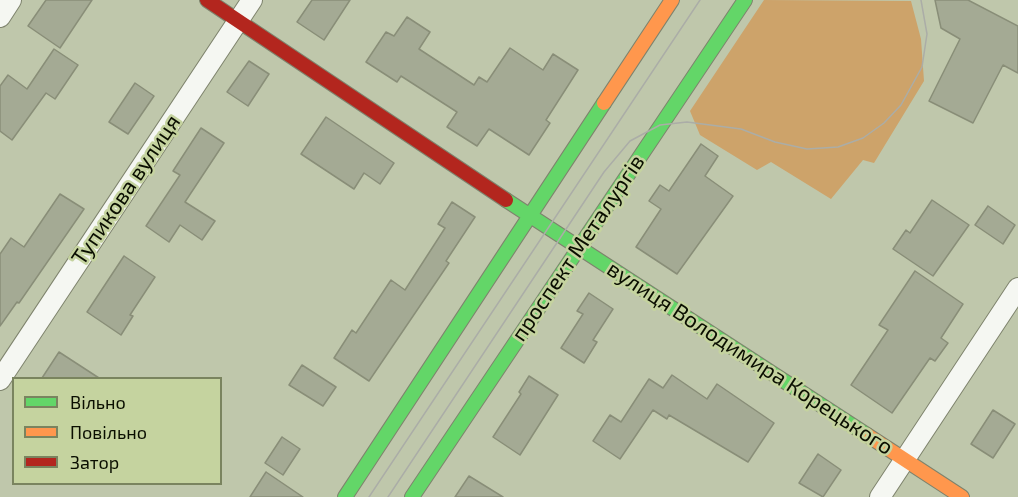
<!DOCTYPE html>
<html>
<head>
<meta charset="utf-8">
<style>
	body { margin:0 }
	#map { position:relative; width:1018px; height:497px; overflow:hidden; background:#bfc7ab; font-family:"Exo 2",sans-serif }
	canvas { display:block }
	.legend { position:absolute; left:12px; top:377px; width:210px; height:108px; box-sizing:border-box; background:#c5d39f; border:2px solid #7a845f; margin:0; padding:8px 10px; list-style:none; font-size:18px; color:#0a0e00 }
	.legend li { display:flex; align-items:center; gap:12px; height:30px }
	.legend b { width:30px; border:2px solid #7a845f }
</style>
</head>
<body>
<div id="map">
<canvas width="1018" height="497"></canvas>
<ul class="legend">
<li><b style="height:8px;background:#63d668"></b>Вільно</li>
<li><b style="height:8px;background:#ff974d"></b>Повільно</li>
<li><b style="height:8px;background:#b3261e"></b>Затор</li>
</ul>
</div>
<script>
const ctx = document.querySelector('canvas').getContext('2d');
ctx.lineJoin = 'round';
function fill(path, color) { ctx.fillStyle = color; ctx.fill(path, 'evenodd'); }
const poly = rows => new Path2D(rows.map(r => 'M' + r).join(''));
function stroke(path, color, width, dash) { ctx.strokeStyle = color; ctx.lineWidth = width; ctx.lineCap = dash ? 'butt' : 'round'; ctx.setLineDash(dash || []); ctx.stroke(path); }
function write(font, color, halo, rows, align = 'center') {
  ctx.font = font + ' "Exo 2",sans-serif'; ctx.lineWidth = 5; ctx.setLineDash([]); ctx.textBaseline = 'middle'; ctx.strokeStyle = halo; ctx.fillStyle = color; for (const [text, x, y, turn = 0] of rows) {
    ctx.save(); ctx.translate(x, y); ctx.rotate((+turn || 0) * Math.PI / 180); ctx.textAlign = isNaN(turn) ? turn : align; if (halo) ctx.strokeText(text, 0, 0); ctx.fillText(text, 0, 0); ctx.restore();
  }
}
fill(poly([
	[764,0,911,1,921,39,924,81,874,163,863,160,831,199,771,162,757,170,700,135,690,111]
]), '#cda36a');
const building = poly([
	[46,0,92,0,60,48,28,26,46,0],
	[312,0,350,0,324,40,297,22,312,0],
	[935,0,968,0,1018,26,1018,73,1003,65,973,123,929,101,960,39,941,28,935,0],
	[407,17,430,32,419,49,474,85,479,77,487,82,510,48,543,70,553,54,578,70,546,120,550,123,529,155,489,129,477,146,447,127,457,112,401,76,397,82,366,62,386,32,394,36,407,17],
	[54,49,78,65,55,99,46,93,12,140,0,131,0,86,8,75,27,89,54,49],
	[249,61,269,74,248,106,227,92,249,61],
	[135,83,154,96,128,134,109,122,135,83],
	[326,117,394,163,380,184,364,173,354,189,301,154,326,117],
	[201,128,224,143,185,202,215,221,202,240,180,225,169,242,146,226,180,175,173,171,201,128],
	[701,144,718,156,705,176,733,196,677,274,636,247,661,209,649,201,660,185,669,191,701,144],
	[60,194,84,209,19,303,17,302,0,326,0,254,11,238,24,247,60,194],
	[932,200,969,225,933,276,893,249,906,230,910,233,932,200],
	[452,202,475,217,446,261,449,263,369,381,334,358,352,330,356,333,391,280,405,290,445,228,438,224,452,202],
	[988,206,1015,225,1003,244,975,225,988,206],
	[124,256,155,277,130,315,133,316,121,335,87,312,124,256],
	[915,271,963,304,941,338,948,343,935,361,930,358,892,413,851,385,888,330,879,325,915,271],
	[589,293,613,309,593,340,597,342,584,363,561,348,583,314,577,311,589,293],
	[59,352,99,378,42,378,59,352],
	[302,365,336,387,323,406,289,385,302,365],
	[672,375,707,399,717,384,774,423,748,462,669,415,667,419,653,410,620,459,593,441,610,415,621,422,649,379,663,388,672,375],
	[529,376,558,395,520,455,493,437,521,394,519,392,529,376],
	[993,410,1015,424,993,458,971,444,993,410],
	[282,437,300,449,283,475,265,463,282,437],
	[818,454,841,470,823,497,799,483,818,454],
	[266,472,303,497,250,497,266,472],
	[469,476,503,497,455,497,469,476]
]);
fill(building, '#a4aa94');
stroke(building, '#898e78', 1.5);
const street = poly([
	[0,17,11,0],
	[0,380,252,0],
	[880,497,1018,288]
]);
const fast = poly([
	[506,200,867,435],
	[345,497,604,103],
	[412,497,745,0]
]);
const slow = poly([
	[604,103,672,0],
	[867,435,962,497]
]);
const jam = poly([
	[207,0,506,200]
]);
stroke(street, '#7e836d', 22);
stroke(fast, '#7e836d', 16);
stroke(slow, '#7e836d', 16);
stroke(jam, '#7e836d', 16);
stroke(street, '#f5f7f2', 20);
stroke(fast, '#63d668', 14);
stroke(slow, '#ff974d', 14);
stroke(jam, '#b3261e', 14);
stroke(poly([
	[369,497,700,0],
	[388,497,604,172,630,141,660,125,687,122,741,129,775,142,807,149,838,147,863,138,884,123,901,105,922,67,927,34,921,0]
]), '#abada7', 1.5);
write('22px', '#0a0e00', '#c5d39f', [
	["Тупикова вулиця",126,190,-56],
	["проспект Металургів",578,248,-56],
	["вулиця Володимира Корецького",750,358,33]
]);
</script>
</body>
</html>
